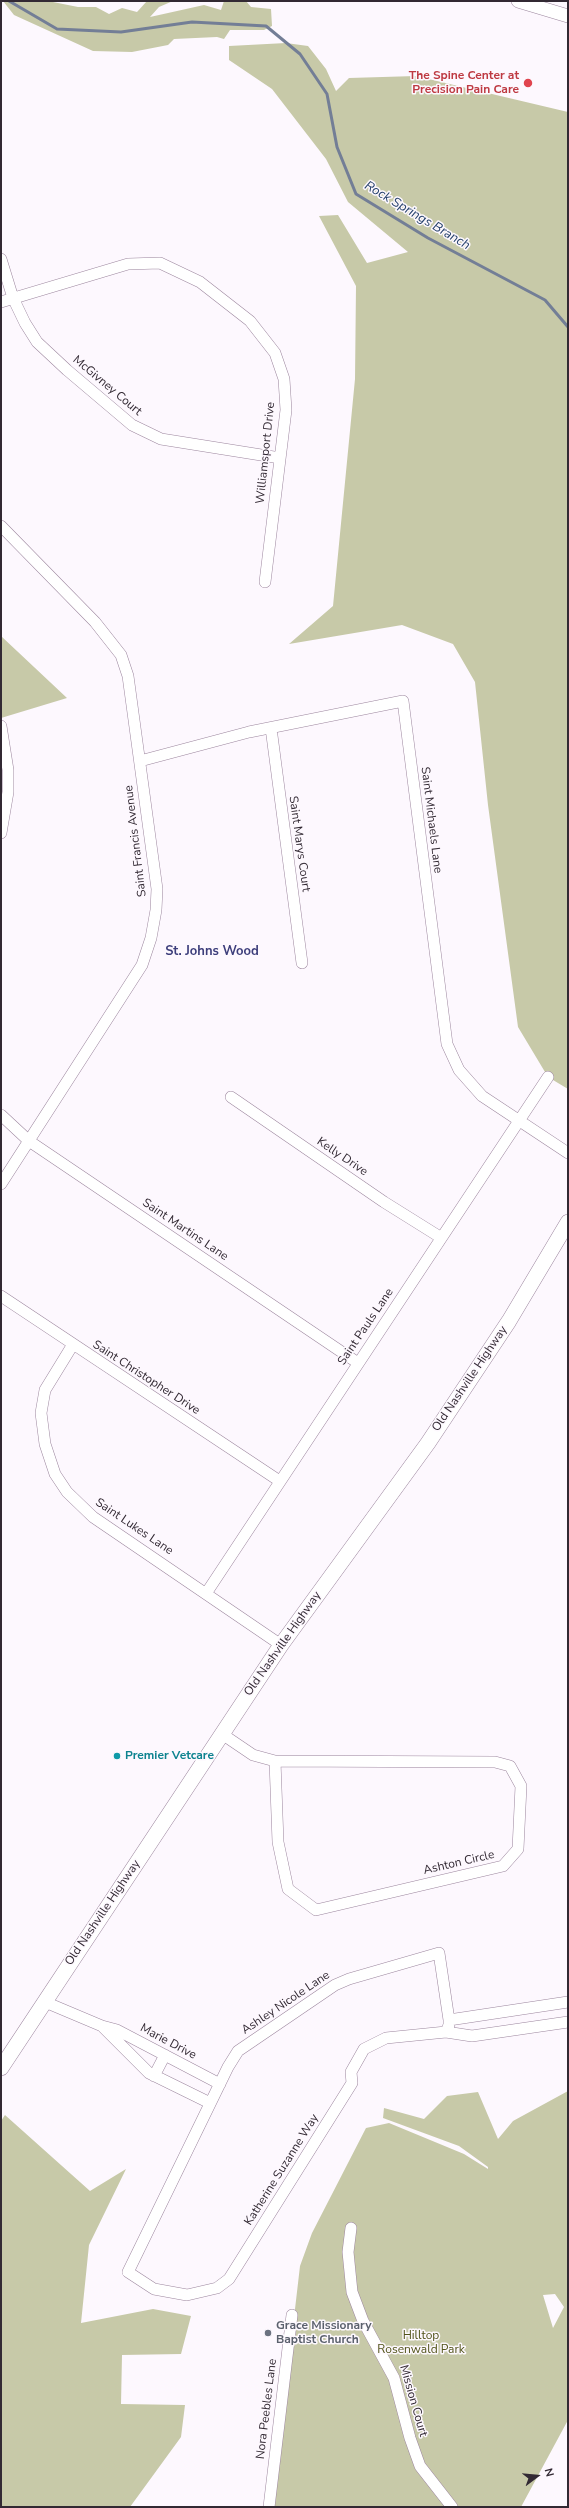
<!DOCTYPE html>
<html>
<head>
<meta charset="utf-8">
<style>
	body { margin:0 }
	#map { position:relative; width:569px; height:2508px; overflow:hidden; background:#fdf8fe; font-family:"Nunito Sans",sans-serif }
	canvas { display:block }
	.frame { position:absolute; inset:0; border:2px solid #322933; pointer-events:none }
	.north { position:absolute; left:517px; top:2456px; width:40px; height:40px; -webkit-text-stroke:3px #fdf8fe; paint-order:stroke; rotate:74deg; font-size:11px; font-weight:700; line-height:16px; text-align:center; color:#322933 }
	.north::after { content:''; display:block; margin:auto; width:14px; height:18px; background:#322933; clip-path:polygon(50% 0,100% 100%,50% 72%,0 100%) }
</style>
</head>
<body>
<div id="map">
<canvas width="569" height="2508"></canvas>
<div class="frame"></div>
<div class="north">N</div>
</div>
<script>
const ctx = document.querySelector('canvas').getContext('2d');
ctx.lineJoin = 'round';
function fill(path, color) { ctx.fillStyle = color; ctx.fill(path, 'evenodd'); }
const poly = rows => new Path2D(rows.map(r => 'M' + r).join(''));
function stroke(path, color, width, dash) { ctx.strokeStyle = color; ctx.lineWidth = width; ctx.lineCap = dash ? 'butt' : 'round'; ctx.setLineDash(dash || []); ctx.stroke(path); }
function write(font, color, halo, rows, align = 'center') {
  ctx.font = font + ' "Nunito Sans",sans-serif'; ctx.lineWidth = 3; ctx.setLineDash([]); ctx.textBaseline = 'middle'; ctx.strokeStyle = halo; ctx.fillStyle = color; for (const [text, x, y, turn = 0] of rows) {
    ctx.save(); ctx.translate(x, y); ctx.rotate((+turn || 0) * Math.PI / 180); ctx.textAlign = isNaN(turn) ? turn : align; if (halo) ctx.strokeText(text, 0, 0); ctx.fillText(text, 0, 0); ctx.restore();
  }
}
fill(poly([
	[3,1,48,1,78,7,96,7,109,14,122,8,137,12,147,1,173,1,159,7,150,17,204,5,221,10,224,1,246,1,251,7,271,9,272,26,264,30,230,30,224,39,217,37,174,39,168,45,132,52,93,51,14,15],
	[286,43,308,46,326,69,336,91,349,78,416,76,568,112,568,1089,548,1077,518,1027,488,805,475,682,453,644,402,625,289,644,333,606,355,379,356,286,319,216,338,215,367,263,408,252,348,202,326,159,272,89,229,60,229,46],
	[1,636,67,698,1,718],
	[568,2091,568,2420,521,2507,272,2507,300,2266,312,2233,366,2128,389,2123,464,2154,488,2169,488,2167,459,2146,383,2118,384,2108,424,2119,447,2096,478,2092,498,2139,513,2121],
	[555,2294,564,2307,553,2328,543,2295],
	[5,2115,90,2191,126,2169,89,2245,81,2323,153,2309,191,2316,181,2354,122,2355,121,2404,185,2405,181,2437,130,2507,1,2507,1,2121]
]), '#c7c9a8');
stroke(poly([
	[9,1,57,29,121,32,192,22,266,26,300,54,327,94,337,147,356,194,428,238,545,300,568,327]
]), '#737e96', 3);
const minor = poly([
	[1,259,13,298,25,323,37,342,67,370,132,425,161,439,280,458],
	[1,302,128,264,160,263,200,282,250,321,275,353,284,379,286,410,265,582],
	[1,526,95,622,121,655,128,676,157,889,156,910,151,938,142,965,1,1184],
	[1,726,8,770,8,792,1,833],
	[271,728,302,963],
	[140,761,249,732,403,701,447,1044,459,1070,482,1096,568,1153],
	[231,1097,384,1202,440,1237],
	[1,1115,29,1141,358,1363],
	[1,1296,278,1480],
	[72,1346,45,1390,41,1413,45,1444,55,1474,67,1492,93,1517,281,1645],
	[207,1592,548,1077],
	[222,1734,253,1755,275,1761,495,1762,510,1766,521,1786,518,1849,503,1866,316,1910,288,1889,278,1842,275,1761],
	[45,2002,102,2026,117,2030,220,2084],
	[449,2020,449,2025,446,2032,386,2038,364,2049,351,2072,352,2083,229,2279,217,2288,187,2295,154,2289,128,2272,228,2067,238,2051,335,1985,349,1979,439,1953,449,2020,568,2002],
	[102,2026,149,2073,210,2103],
	[446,2032,472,2036,568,2022],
	[154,2076,165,2055],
	[351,2228,348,2252,352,2292,363,2321,394,2378,410,2438,420,2466,452,2507],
	[269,2507,292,2315]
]);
const tertiary = poly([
	[518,1,568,16]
]);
const secondary = poly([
	[1,2068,281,1645,428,1443,509,1321,568,1222]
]);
stroke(minor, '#9c869e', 12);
stroke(tertiary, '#9c869e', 14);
stroke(secondary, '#9c869e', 16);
stroke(minor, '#fff', 11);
stroke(tertiary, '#fff', 13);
stroke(secondary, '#fff', 15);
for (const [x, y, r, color] of [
	[528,83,5,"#e0444e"],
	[117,1756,4,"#0f9aa8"],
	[268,2333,4,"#6b7280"]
]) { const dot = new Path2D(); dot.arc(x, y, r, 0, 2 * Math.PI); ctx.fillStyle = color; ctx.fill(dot); stroke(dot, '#fdf8fe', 1.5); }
write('bold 12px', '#be3a42', '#fdf8fe', [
	["The Spine Center at",519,76],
	["Precision Pain Care",519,90]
], 'right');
write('12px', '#322933', '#fdf8fe', [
	["McGivney Court",107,386,40],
	["Williamsport Drive",266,453,-84],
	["Saint Michaels Lane",431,820,83],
	["Saint Francis Avenue",136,841,-97],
	["Saint Marys Court",299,844,82],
	["Kelly Drive",342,1157,34],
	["Saint Martins Lane",185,1230,34],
	["Saint Pauls Lane",366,1327,-56],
	["Saint Christopher Drive",146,1378,33],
	["Old Nashville Highway",470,1379,-56],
	["Saint Lukes Lane",134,1527,34],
	["Old Nashville Highway",283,1644,-55],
	["Ashton Circle",459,1863,-13],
	["Old Nashville Highway",103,1913,-56],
	["Ashley Nicole Lane",286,2003,-34],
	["Marie Drive",168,2042,28],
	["Katherine Suzanne Way",282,2170,-58],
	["Mission Court",413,2401,74],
	["Nora Peebles Lane",267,2409,-83]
]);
write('bold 12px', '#0d838f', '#fdf8fe', [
	["Premier Vetcare",125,1756]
], 'left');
write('bold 12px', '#5b616d', '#fdf8fe', [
	["Grace Missionary",276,2326],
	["Baptist Church",276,2340]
], 'left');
write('12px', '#515319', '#fdf8fe', [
	["Hilltop",421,2336],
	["Rosenwald Park",421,2350]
]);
write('italic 13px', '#25416b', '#fdf8fe', [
	["Rock Springs Branch",417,216,31]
]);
write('bold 13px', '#3d3e7b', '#fdf8fe', [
	["St. Johns Wood",212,952]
]);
</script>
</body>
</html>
